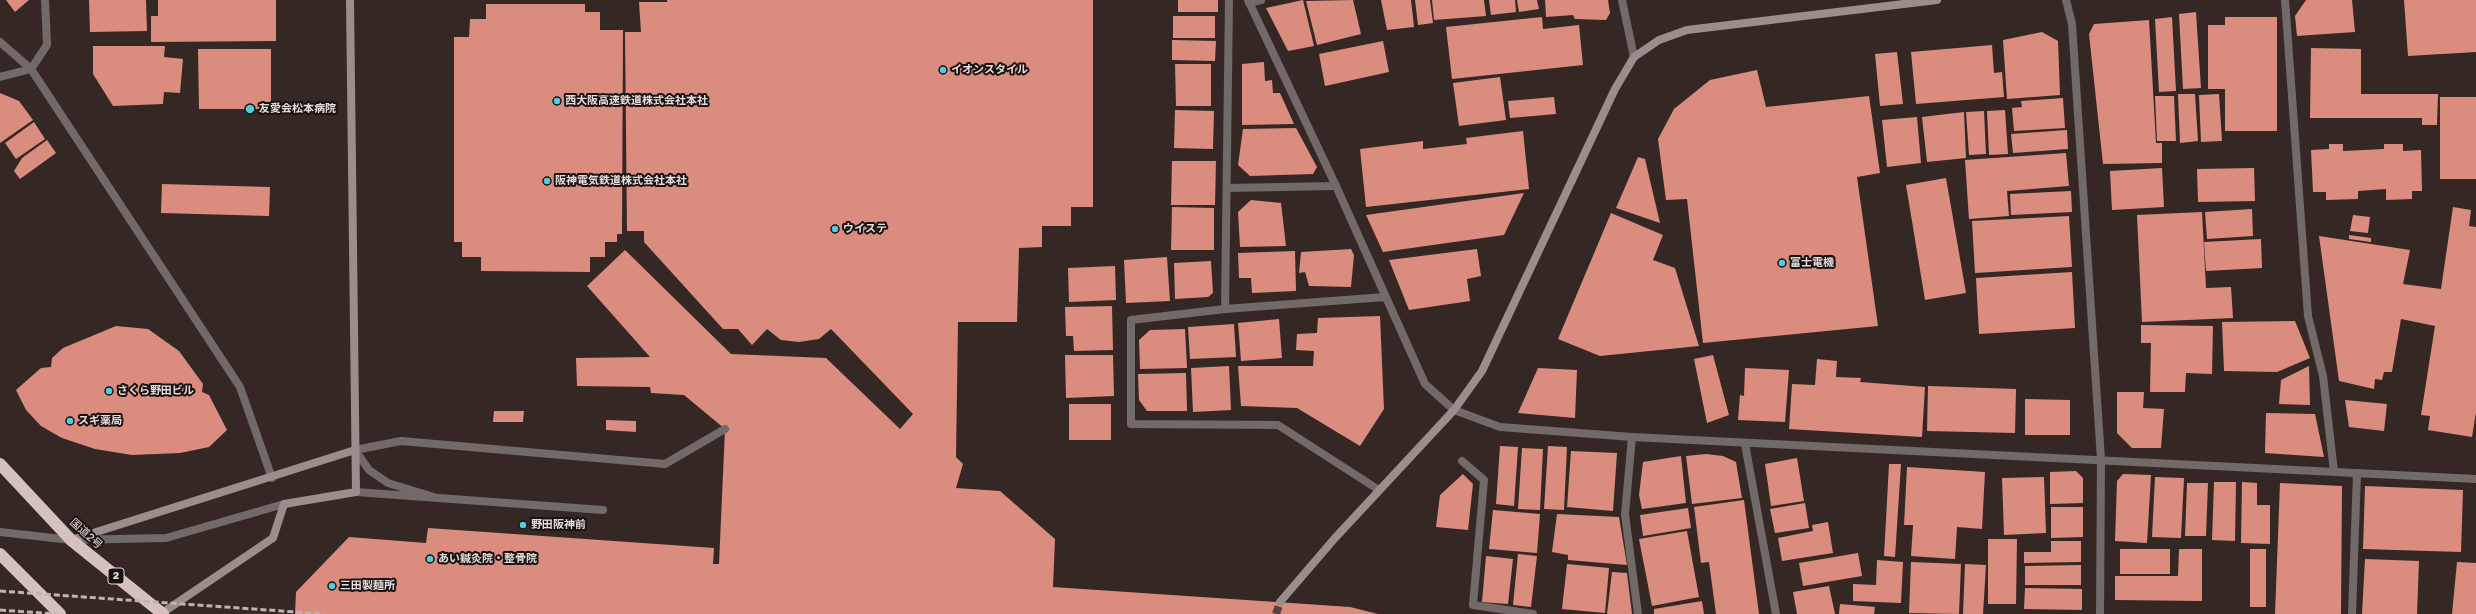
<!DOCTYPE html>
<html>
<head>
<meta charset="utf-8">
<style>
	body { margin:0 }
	canvas { display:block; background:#352724 }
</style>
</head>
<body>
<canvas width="2476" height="614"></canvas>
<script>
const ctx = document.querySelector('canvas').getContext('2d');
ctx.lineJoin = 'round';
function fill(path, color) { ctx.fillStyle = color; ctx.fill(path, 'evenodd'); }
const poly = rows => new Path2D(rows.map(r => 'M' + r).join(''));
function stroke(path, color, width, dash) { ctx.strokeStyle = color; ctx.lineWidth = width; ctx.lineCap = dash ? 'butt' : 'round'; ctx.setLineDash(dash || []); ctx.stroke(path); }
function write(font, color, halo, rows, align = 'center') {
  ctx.font = font + ' Rubik,"Noto Sans JP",sans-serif'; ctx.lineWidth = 4; ctx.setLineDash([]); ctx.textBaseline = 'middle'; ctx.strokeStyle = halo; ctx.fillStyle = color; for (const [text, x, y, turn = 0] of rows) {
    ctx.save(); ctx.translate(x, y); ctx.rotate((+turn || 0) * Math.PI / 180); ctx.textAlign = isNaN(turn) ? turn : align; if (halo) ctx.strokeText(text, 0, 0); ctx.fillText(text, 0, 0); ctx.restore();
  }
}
fill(poly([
	[6,0,29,0,15,12],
	[89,0,146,0,147,31,90,32],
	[158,0,276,0,276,41,151,42,151,16,158,16],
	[667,0,1093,0,1093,207,1071,207,1071,226,1042,226,1042,247,1019,248,1017,322,958,322,956,457,963,464,956,488,1000,491,1055,539,1053,587,1350,607,1378,614,295,614,296,592,349,537,426,543,428,528,714,548,713,564,719,564,725,429,684,395,651,393,650,387,577,386,576,358,650,357,587,286,625,250,731,354,826,358,900,429,913,414,831,329,819,339,799,342,781,340,767,329,752,345,738,329,723,329,644,242,644,231,627,231,625,32,641,32,639,2,667,2],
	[1178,0,1218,0,1218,12,1178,12],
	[1303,0,1314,46,1288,51,1266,8],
	[1353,0,1361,34,1317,45,1306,1],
	[1381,0,1411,0,1414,27,1387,30],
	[1415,0,1430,0,1433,23,1418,25],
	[1432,0,1484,0,1486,16,1434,20],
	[1489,0,1515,0,1516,12,1491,15],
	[1517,0,1537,0,1539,9,1519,12],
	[1545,0,1608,0,1610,13,1606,20,1575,19,1573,15,1546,17],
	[2306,0,2352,0,2355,32,2297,36,2295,16],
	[2404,0,2476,0,2476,52,2408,56],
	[486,4,585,4,585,12,600,12,600,30,623,30,622,234,617,234,617,242,605,242,605,257,590,257,590,272,481,271,481,257,462,257,462,242,454,242,454,37,469,37,470,19,486,19],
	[2196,12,2201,88,2183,89,2179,14],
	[1173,16,1215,16,1215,38,1173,38],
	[1542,17,1543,29,1579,25,1583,65,1452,79,1446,27],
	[2172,17,2176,91,2159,92,2155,19],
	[2225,17,2277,17,2277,131,2225,131,2225,89,2208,89,2208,25,2225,25],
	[2149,20,2156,143,2162,143,2162,163,2103,164,2089,34,2094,24],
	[2042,32,2058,41,2060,95,2007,99,2003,40],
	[1172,40,1216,41,1215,61,1172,60],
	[1383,41,1389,72,1325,86,1319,54],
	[1992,45,1994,73,2002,72,2004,97,1916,104,1911,52],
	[93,46,165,46,164,57,183,59,180,93,164,92,163,104,113,106,93,74],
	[2311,48,2361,49,2361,94,2438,94,2437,125,2422,125,2422,118,2310,118],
	[198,49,271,49,271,109,199,109],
	[1897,52,1903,104,1880,106,1875,54],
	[1264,62,1265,81,1272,80,1273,93,1280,93,1294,124,1242,125,1242,64],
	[1175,64,1211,64,1211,106,1176,106],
	[1757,70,1766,107,1869,96,1880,173,1857,177,1878,326,1703,343,1687,199,1666,200,1658,139,1674,109,1710,80],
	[1500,77,1506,120,1459,126,1453,83],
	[0,93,19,101,33,120,0,143],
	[2178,94,2195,94,2198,141,2180,143],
	[2219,94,2222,141,2201,142,2199,95],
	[2155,96,2174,96,2176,141,2157,141],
	[1554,97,1556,114,1510,118,1508,101],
	[2440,97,2476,97,2476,179,2440,179],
	[2063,98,2065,128,2014,131,2012,108,2022,107,2021,101],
	[1175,110,1214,111,1213,149,1174,148],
	[2005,110,2008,154,1989,155,1987,111],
	[1984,111,1986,154,1969,155,1966,112],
	[1964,112,1966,158,1927,162,1922,117],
	[1917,117,1921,163,1887,167,1882,120],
	[34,122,45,139,16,159,5,143],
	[1296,128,1317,167,1313,174,1250,176,1238,165,1243,129],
	[2067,130,2068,149,2013,153,2011,134],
	[1523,131,1529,189,1366,207,1360,149,1423,141,1423,149,1467,144,1466,138],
	[47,140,56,153,20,179,14,171,22,158],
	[2329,144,2343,144,2343,151,2384,149,2384,144,2403,144,2403,151,2421,150,2422,191,2412,191,2412,199,2386,200,2386,189,2358,191,2358,199,2326,200,2326,192,2313,192,2311,150,2329,149],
	[2066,153,2069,186,2007,191,2009,216,1969,219,1965,160],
	[1638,157,1645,159,1660,223,1616,208],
	[1172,161,1216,161,1215,205,1171,205],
	[2162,168,2164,207,2112,210,2110,171],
	[2254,168,2255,201,2198,202,2197,169],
	[1946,178,1966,293,1925,300,1906,185],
	[162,184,270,187,269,216,161,213],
	[2071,191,2072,212,2011,215,2010,194],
	[1524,193,1504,235,1383,252,1366,215],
	[1251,200,1281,203,1286,246,1240,247,1238,212],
	[1172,207,1214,208,1214,250,1171,250],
	[2453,207,2471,210,2469,226,2476,227,2476,412,2472,437,2428,430,2430,416,2421,415,2435,326,2401,319,2392,372,2384,372,2382,380,2375,379,2374,389,2339,381,2319,236,2410,250,2403,284,2441,289],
	[2252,209,2253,236,2207,239,2205,212],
	[2202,212,2206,288,2231,287,2233,318,2142,322,2137,215],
	[1611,213,1663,235,1653,260,1675,268,1699,346,1600,356,1558,339],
	[2353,215,2370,217,2368,233,2350,231],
	[2069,216,2072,267,1975,273,1972,221],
	[2349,235,2371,238,2371,242,2349,239],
	[2261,239,2262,268,2206,271,2204,242],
	[1351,249,1354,255,1351,287,1309,286,1305,272,1299,273,1301,252],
	[1477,249,1481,276,1467,279,1470,301,1409,310,1389,260],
	[1295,251,1296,291,1252,293,1251,278,1239,278,1238,253],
	[1167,257,1170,301,1126,303,1124,260],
	[1211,261,1213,293,1208,297,1175,299,1174,263],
	[1115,266,1116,300,1069,302,1068,268],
	[2072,272,2075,328,1979,334,1976,278],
	[1112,306,1113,350,1074,351,1073,336,1066,336,1065,307],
	[1380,316,1384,409,1360,446,1297,408,1241,406,1238,366,1313,366,1314,351,1296,350,1297,334,1317,333,1318,318],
	[1279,319,1282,358,1241,361,1238,323],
	[2295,321,2310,358,2277,372,2224,371,2222,322],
	[1234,324,1236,357,1190,359,1188,327],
	[2141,325,2213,326,2212,374,2186,373,2185,392,2150,392,2151,343,2141,343],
	[116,326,148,329,179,351,203,384,202,392,209,395,227,430,209,447,180,453,132,455,95,449,62,438,41,426,26,410,16,390,41,368,51,367,52,358,63,348],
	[1185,329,1187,368,1140,369,1139,340,1150,330],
	[1065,355,1113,355,1114,396,1066,398],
	[1713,355,1729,415,1707,423,1694,359],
	[1817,359,1837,361,1836,377,1861,378,1860,382,1925,387,1922,437,1789,429,1792,384,1815,385],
	[1229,366,1231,410,1193,412,1191,368],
	[2309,366,2310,405,2279,404,2281,380],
	[1538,368,1577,370,1575,418,1518,413],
	[1745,368,1789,370,1785,422,1738,420,1740,395,1744,396],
	[1186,373,1187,411,1147,411,1139,400,1138,374],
	[1928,386,2016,389,2015,433,1927,431],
	[2117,392,2144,392,2143,408,2164,409,2161,448,2132,448,2117,433],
	[2025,399,2070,400,2070,435,2025,435],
	[2345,400,2387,404,2384,431,2349,427],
	[1069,404,1111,404,1111,440,1069,440],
	[494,411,524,411,523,422,493,422],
	[2266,413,2315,414,2324,457,2265,453],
	[606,420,636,421,636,432,606,430],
	[1500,446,1518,447,1514,506,1496,504],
	[1548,446,1567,447,1564,510,1544,509],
	[1522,448,1543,449,1540,510,1518,509],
	[1571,451,1617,453,1613,511,1567,507],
	[1706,454,1723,456,1736,462,1742,498,1692,504,1686,456],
	[1681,456,1686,503,1642,509,1639,495,1643,462],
	[1797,458,1804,501,1771,506,1765,464],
	[1889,464,1901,464,1895,557,1884,556],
	[1907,467,1985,472,1982,529,1957,527,1955,559,1911,556,1913,525,1904,525],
	[2076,471,2083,478,2083,503,2050,504,2050,472],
	[1463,474,1473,484,1468,530,1436,527,1440,495],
	[2123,474,2151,475,2147,543,2115,541,2117,481],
	[2044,477,2046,533,2004,535,2002,478],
	[2155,477,2184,478,2181,538,2152,537],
	[2214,482,2236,482,2235,541,2212,540],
	[2242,482,2257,483,2257,505,2270,505,2270,544,2241,543],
	[2187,483,2208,483,2206,536,2185,536],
	[2280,483,2342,486,2341,614,2275,614],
	[2365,486,2463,490,2461,552,2363,549],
	[1744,500,1759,614,1716,614,1709,562,1701,563,1694,507],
	[1805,503,1809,528,1775,533,1770,509],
	[2051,507,2083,507,2083,537,2051,538],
	[1688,508,1691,528,1643,536,1640,515],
	[1493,510,1540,514,1537,553,1489,549],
	[1557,514,1619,517,1627,565,1568,560,1568,555,1552,552],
	[1828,522,1833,553,1782,561,1778,538,1813,531,1812,525],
	[1687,531,1699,597,1652,606,1639,539],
	[1988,539,2017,539,2016,604,1988,604],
	[2051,541,2081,541,2081,562,2024,563,2024,552,2051,552],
	[2120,549,2170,549,2170,574,2120,574],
	[2179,549,2202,549,2202,601,2115,600,2115,576,2178,576],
	[2250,549,2266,549,2266,607,2250,607],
	[1858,553,1862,576,1803,586,1799,563],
	[1518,554,1537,556,1531,607,1513,605],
	[1486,556,1513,559,1508,604,1482,602],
	[2365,559,2419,561,2417,614,2362,614],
	[1877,560,1903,562,1901,603,1853,601,1853,584,1876,585],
	[1911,562,1961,564,1959,614,1909,613],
	[2457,562,2476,563,2476,614,2452,614],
	[1567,564,1609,568,1605,613,1562,609],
	[1965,564,1986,565,1983,614,1963,614],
	[2081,565,2081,585,2025,585,2025,566],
	[1612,572,1627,573,1632,614,1607,614],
	[1829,586,1835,614,1797,614,1793,592],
	[2025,588,2082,589,2082,610,2024,609],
	[1702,601,1704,614,1654,614,1654,609],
	[1840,604,1875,607,1874,614,1839,614]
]), '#da8c7f');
stroke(poly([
	[1276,614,1280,602]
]), '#4f423f', 8, [8, 4]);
stroke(poly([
	[1249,3,1261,0],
	[1227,188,1336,186],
	[1225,309,1229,0],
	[1632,437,1625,514,1638,614],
	[1462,461,1484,480,1473,605,1533,614],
	[1379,490,1278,425,1131,424,1131,320,1225,309,1385,297],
	[356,492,603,510],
	[437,498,388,483,369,470,355,450,401,441,665,464,725,429],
	[2352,614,2357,473]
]), '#726a68', 8);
stroke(poly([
	[1248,0,1336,186,1425,384,1454,410,1500,427,1632,437,2476,479],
	[1622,0,1634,57],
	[2066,0,2072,24,2101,459,2100,614],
	[2285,0,2308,316,2323,376,2334,472],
	[0,42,31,69,240,387,272,478],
	[0,77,31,69,47,45,45,0],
	[1745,444,1776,614],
	[0,532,71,540,166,538,284,504]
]), '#726a68', 8);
stroke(poly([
	[71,540,355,450],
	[1280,602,1335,538,1454,410,1482,371,1615,89,1634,57,1659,40,1687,30,1937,0],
	[162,613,273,538,284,504,356,492,350,0]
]), '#9a8d8b', 8);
stroke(poly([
	[0,464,71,540,163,614],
	[0,554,60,614]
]), '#d5c1be', 12);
stroke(poly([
	[0,591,324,614],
	[0,610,57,614]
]), '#beb4b2', 3, [6, 3]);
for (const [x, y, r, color] of [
	[943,70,4,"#54cadd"],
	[557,101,4,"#54cadd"],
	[250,109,5,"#54cadd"],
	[547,181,4,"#54cadd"],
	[835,229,4,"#54cadd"],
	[1782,263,4,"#54cadd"],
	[109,391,4,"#54cadd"],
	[70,421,4,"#54cadd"],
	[523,525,4,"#54cadd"],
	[430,559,4,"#54cadd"],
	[332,586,4,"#54cadd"]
]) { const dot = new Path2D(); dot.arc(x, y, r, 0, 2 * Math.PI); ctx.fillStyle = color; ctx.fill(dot); stroke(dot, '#181210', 1.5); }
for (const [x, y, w] of [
	[116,576,16]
]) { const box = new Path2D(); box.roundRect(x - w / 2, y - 8, w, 16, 3); ctx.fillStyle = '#181210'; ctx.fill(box); stroke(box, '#e5dbda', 1); }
write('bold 10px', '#e5dbda', null, [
	["2",116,576]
]);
write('bold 11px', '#e5dbda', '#181210', [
	["イオンスタイル",951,70],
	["西大阪高速鉄道株式会社本社",565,101],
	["友愛会松本病院",259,109],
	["阪神電気鉄道株式会社本社",555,181],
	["ウイステ",843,229],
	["富士電機",1790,263],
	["さくら野田ビル",117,391],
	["スギ薬局",78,421],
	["野田阪神前",531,525],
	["あい鍼灸院・整骨院",438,559],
	["三田製麺所",340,586]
], 'left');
write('11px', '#e5dbda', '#181210', [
	["国道2号",86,534,42]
]);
</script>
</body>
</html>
